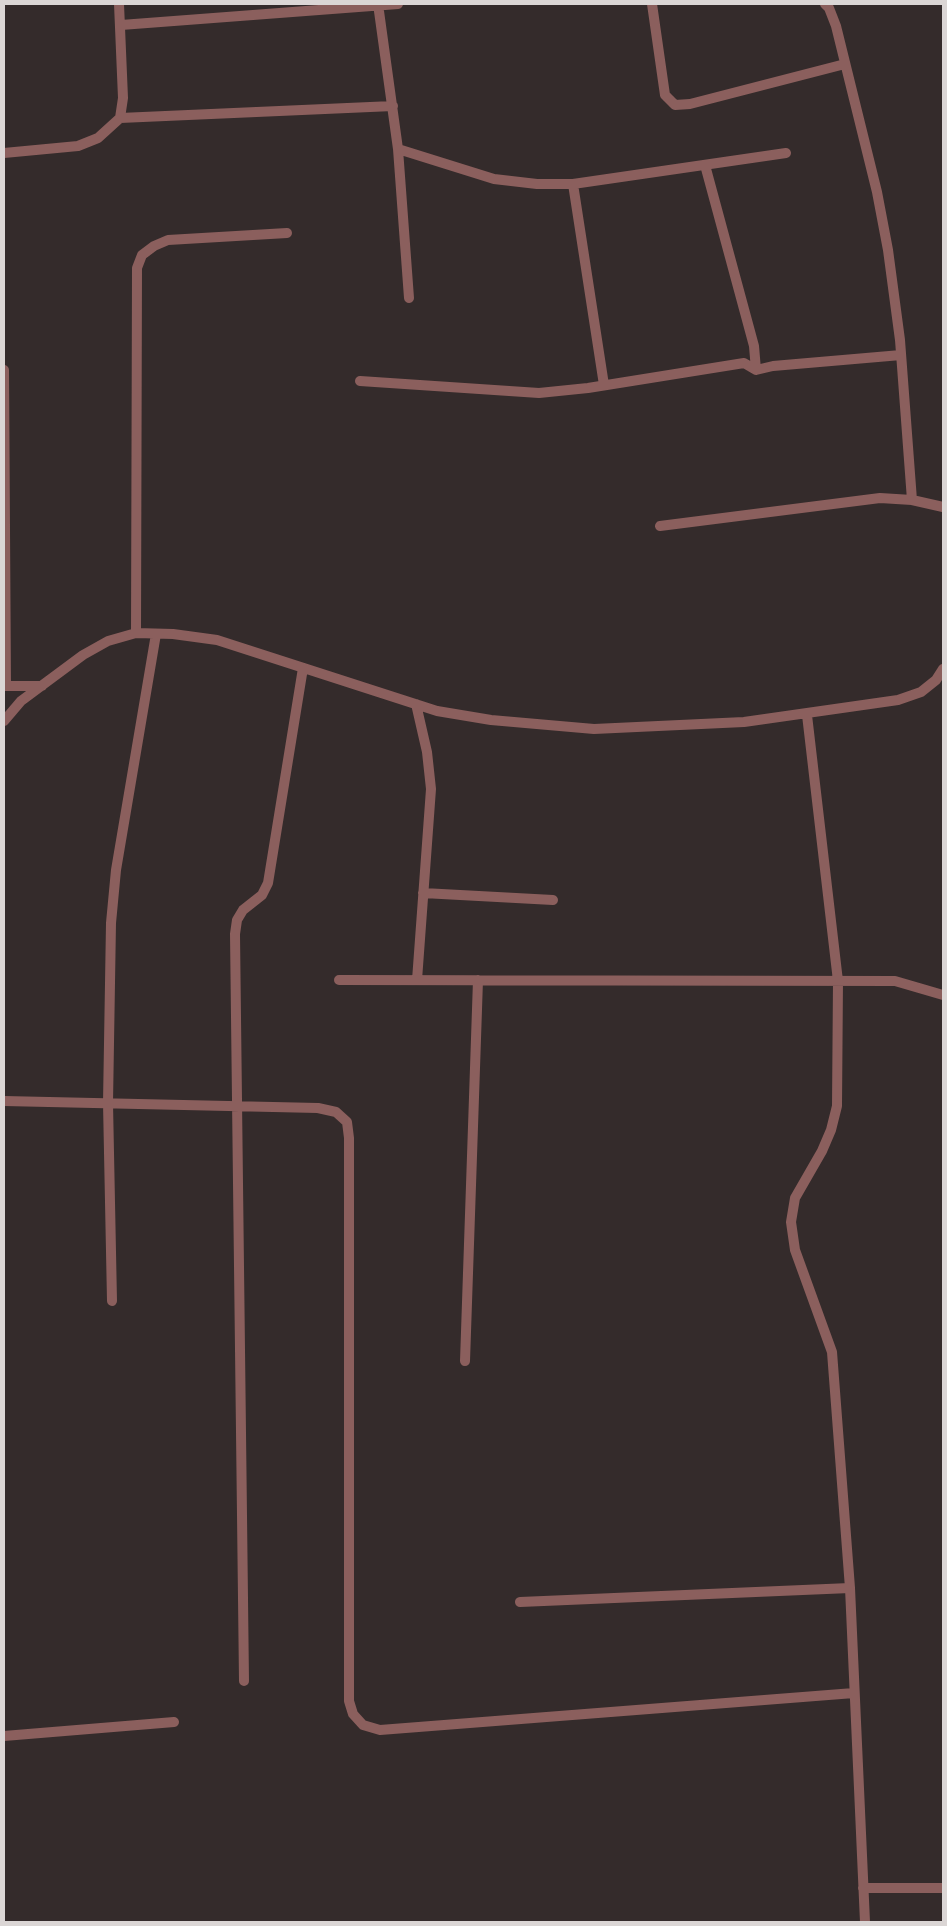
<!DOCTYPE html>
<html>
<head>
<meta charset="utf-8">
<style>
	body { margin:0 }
	#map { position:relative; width:947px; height:1926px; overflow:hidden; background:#342b2b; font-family:Inter,sans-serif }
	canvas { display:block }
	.frame { position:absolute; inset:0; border:5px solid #dbd6d5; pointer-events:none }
</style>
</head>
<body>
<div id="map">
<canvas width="947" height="1926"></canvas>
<div class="frame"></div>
</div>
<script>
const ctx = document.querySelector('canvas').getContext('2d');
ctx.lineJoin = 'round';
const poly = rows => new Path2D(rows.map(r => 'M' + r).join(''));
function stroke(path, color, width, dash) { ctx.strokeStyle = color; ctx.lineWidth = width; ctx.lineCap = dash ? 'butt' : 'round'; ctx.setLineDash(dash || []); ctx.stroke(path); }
stroke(poly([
	[378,4,398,149,494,179,537,184,573,184,786,153],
	[652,4,665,95,675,105,690,104,845,64],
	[825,4,829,8,836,26,877,192,888,250,900,340,912,500],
	[121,25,398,4],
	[120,118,393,106],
	[398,149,409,298],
	[4,153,78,146,98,138,120,118,123,98,119,4],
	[573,184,604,385],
	[4,370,6,686],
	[756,370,773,366,901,355],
	[360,381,539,393,588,388,744,363,756,370,754,346,705,165],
	[660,526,880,498,912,500,943,507],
	[136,633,137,268,142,255,154,246,168,240,287,233],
	[4,686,42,686],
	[416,704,427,752,431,789,417,980],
	[807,715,838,981,837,1106,831,1130,822,1151,795,1198,791,1222,795,1250,832,1352,850,1588,865,1922],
	[4,721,21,701,83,655,108,641,136,633,173,634,217,640,437,711,491,720,594,729,744,722,898,700,921,692,936,680,943,669],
	[423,893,553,900],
	[339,980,895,981,943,995],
	[4,1101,318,1108,336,1112,347,1122,349,1138,349,1701,353,1714,363,1725,380,1730,854,1693],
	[112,1301,108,1103,111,923,116,870,156,634],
	[465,1361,478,980],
	[520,1602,850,1588],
	[244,1681,235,934,237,920,243,910,262,895,268,883,303,668],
	[4,1736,174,1722],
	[863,1888,943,1888]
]), '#8b5f5d', 10);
</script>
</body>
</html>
